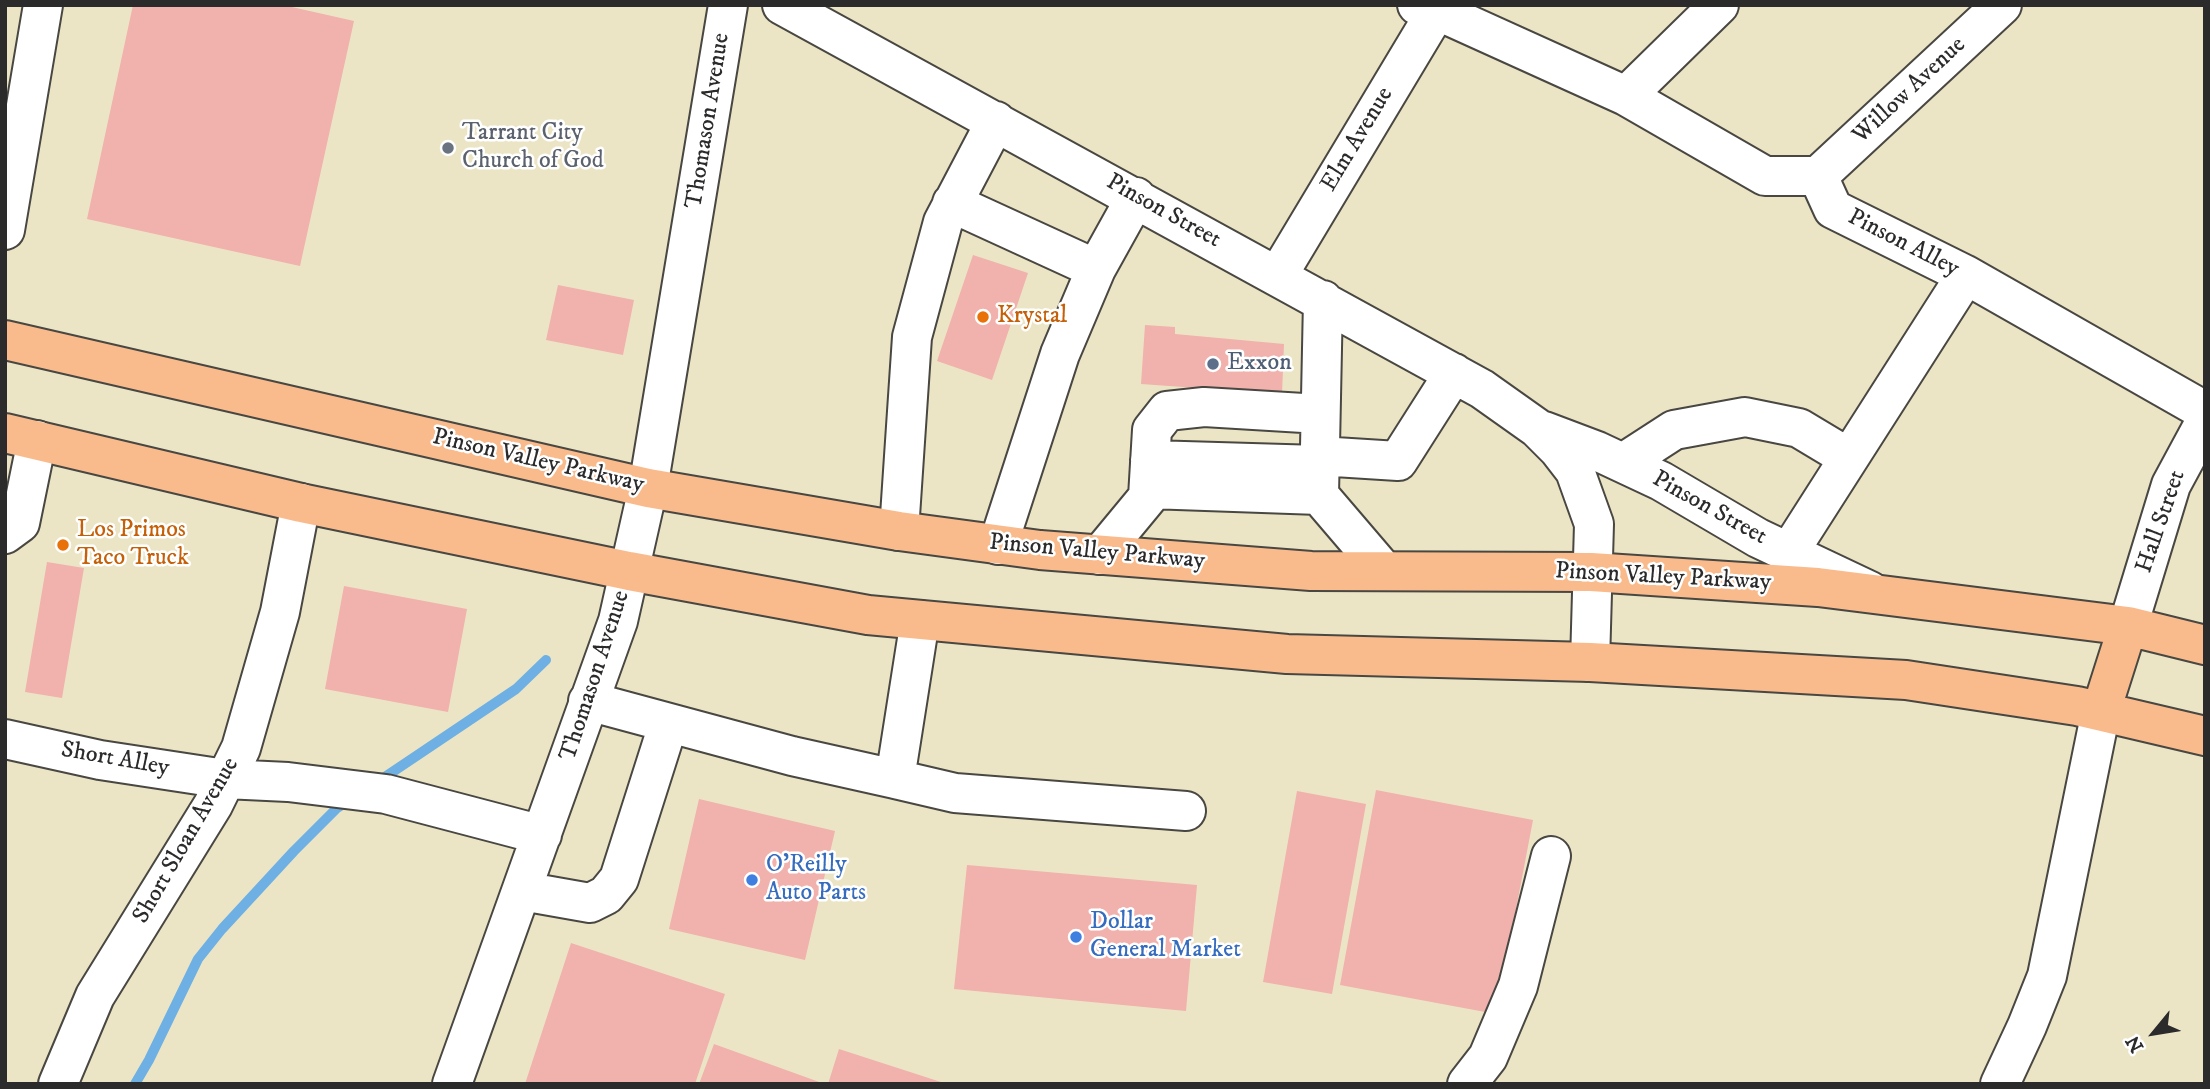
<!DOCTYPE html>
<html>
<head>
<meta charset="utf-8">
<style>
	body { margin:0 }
	#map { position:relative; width:2210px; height:1089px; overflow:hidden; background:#ebe5c6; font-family:"IM FELL DW Pica",serif }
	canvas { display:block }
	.frame { position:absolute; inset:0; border:7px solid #2b2b2b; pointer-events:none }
	.north { position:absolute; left:2119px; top:998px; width:70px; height:70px; -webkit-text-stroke:5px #fff; paint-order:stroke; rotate:240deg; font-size:19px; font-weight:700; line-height:28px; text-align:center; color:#2b2b2b }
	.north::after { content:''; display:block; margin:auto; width:24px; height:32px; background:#2b2b2b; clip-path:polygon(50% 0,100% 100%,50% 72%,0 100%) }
</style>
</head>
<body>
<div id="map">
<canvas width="2210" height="1089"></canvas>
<div class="frame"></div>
<div class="north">N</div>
</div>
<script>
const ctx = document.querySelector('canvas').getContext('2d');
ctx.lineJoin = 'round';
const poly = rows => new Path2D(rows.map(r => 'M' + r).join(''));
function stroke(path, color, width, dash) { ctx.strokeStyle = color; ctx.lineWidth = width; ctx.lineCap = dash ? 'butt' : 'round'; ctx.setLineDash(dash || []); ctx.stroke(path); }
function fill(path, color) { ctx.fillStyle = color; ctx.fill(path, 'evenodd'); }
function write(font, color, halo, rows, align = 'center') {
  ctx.font = font + ' "IM FELL DW Pica",serif'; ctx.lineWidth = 5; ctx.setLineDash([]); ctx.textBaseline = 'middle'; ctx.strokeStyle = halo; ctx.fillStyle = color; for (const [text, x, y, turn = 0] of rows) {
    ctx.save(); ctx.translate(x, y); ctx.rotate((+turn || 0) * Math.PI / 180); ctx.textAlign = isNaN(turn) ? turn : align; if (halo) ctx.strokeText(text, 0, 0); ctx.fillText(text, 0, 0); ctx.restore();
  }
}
stroke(poly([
	[379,781,516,689,546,660],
	[135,1084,149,1060,198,959,222,929,294,851,337,808,350,800]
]), '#6eb0e3', 10);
fill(poly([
	[133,5,283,5,354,21,300,266,87,219],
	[973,255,1028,273,992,380,937,361],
	[558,285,634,300,623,355,546,340],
	[1145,325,1175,327,1175,334,1284,344,1282,394,1141,384],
	[47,562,84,568,62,698,25,692],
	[344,586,467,609,448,712,325,689],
	[1376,790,1533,820,1496,1014,1340,985],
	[1297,791,1366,804,1332,994,1263,982],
	[699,799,835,831,805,960,669,929],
	[967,865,1197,885,1186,1011,954,989],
	[571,943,725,994,695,1084,525,1084],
	[714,1044,822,1083,822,1084,699,1084],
	[839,1049,944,1083,944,1084,828,1084]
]), '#f1b1ad');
const minor = poly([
	[782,5,1482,389,1537,428,1558,449,1575,471,1594,524,1590,662],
	[1417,5,1436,10,1626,96,1765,176,1818,176,1833,209,1966,275,2205,411],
	[1626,96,1719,5],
	[1818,176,2002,5],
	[952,203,1096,269],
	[5,230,43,5],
	[1278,275,1440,5],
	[1323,300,1319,495,1384,571],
	[1544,431,1597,451,1661,481,1758,538,1870,591],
	[1319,456,1398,461,1454,373],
	[1150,460,1319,465],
	[1623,463,1674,430,1745,417,1799,428,1849,458],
	[1149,489,1319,495],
	[899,531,912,337,943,222,996,121],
	[5,534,20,523,37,440],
	[998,545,1060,354,1096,269,1136,197],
	[1789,552,1966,275],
	[1100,555,1148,497,1152,430,1167,411,1204,407,1320,414],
	[920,620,895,779,955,793,1186,811],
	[2128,626,2171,485,2205,422],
	[588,701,792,756,895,779],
	[5,739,100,760,225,779,288,782,386,794,542,835],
	[522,891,590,903,606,895,619,879,668,725],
	[58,1084,95,996,213,805,241,748,280,612,301,503],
	[452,1084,618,621,648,488,728,5],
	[1467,1084,1488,1057,1518,986,1551,856],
	[2000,1084,2027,1026,2047,976,2101,711]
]);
const major = poly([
	[5,340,648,488,899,531,1040,550,1311,571,1591,572,1818,587,2128,626,2205,645],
	[5,433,301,503,629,571,868,615,1287,654,1590,662,1906,680,2077,706,2205,736],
	[2101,711,2128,626]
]);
stroke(minor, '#484742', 42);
stroke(major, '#484742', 42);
stroke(minor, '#fff', 38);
stroke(major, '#fabb8c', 38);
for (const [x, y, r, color] of [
	[448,148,7,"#6b7280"],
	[983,317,7,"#e8710a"],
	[1213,364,7,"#5c6f8a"],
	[63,545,7,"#e8710a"],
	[752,880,7,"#3f7fe0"],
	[1076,937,7,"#3f7fe0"]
]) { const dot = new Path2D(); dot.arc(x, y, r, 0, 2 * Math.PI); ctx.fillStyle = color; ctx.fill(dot); stroke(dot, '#fff', 2.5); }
write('24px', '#2b2b2b', '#fff', [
	["Willow Avenue",1910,91,-43],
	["Thomason Avenue",709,121,-81],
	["Elm Avenue",1358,140,-59],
	["Pinson Street",1163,212,29],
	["Pinson Alley",1903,244,27],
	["Pinson Valley Parkway",538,462,13],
	["Pinson Street",1709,509,29],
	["Hall Street",2162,522,-71],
	["Pinson Valley Parkway",1097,553,5],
	["Pinson Valley Parkway",1663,578,3],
	["Thomason Avenue",596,676,-72],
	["Short Alley",115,760,10],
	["Short Sloan Avenue",187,841,-60]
]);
write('24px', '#5b616d', '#fff', [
	["Tarrant City",462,134],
	["Church of God",462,162]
], 'left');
write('24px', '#c56008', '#fff', [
	["Krystal",997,317],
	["Los Primos",77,531],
	["Taco Truck",77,559]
], 'left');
write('24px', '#4e5e75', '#fff', [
	["Exxon",1227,364]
], 'left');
write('24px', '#366cbe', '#fff', [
	["O'Reilly",766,866],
	["Auto Parts",766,894],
	["Dollar",1090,923],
	["General Market",1090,951]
], 'left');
</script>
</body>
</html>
